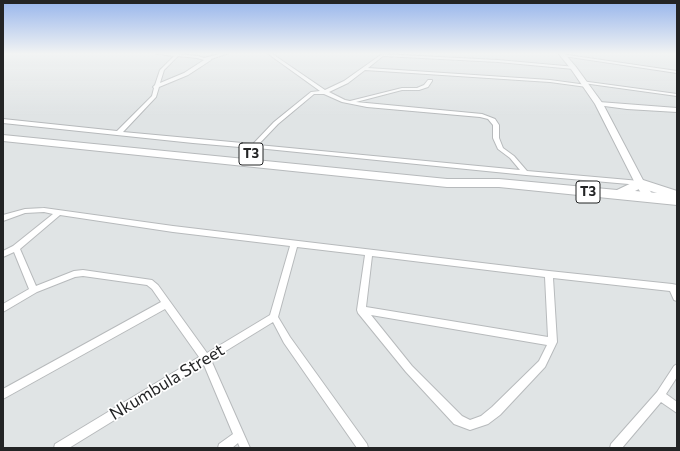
<!DOCTYPE html>
<html>
<head>
<meta charset="utf-8">
<style>
	body { margin:0 }
	#map { position:relative; width:680px; height:451px; overflow:hidden; background:#e0e4e5; font-family:Commissioner,sans-serif }
	canvas { display:block }
	.frame { position:absolute; inset:0; border:4px solid #232425; pointer-events:none }
</style>
</head>
<body>
<div id="map">
<canvas width="680" height="451"></canvas>
<div class="frame"></div>
</div>
<script>
const ctx = document.querySelector('canvas').getContext('2d');
ctx.lineJoin = 'round';
const poly = rows => new Path2D(rows.map(r => 'M' + r).join(''));
function stroke(path, color, width, dash) { ctx.strokeStyle = color; ctx.lineWidth = width; ctx.lineCap = dash ? 'butt' : 'round'; ctx.setLineDash(dash || []); ctx.stroke(path); }
function fill(path, color) { ctx.fillStyle = color; ctx.fill(path, 'evenodd'); }
function write(font, color, halo, rows, align = 'center') {
  ctx.font = font + ' Commissioner,sans-serif'; ctx.lineWidth = 3.5; ctx.setLineDash([]); ctx.textBaseline = 'middle'; ctx.strokeStyle = halo; ctx.fillStyle = color; for (const [text, x, y, turn = 0] of rows) {
    ctx.save(); ctx.translate(x, y); ctx.rotate((+turn || 0) * Math.PI / 180); ctx.textAlign = isNaN(turn) ? turn : align; if (halo) ctx.strokeText(text, 0, 0); ctx.fillText(text, 0, 0); ctx.restore();
  }
}
const street = poly([
	[156,53,168,53,198,56,204,58,223,53,229,53,211,59,211,60,188,75,159,87,156,97,123,132,253,144,274,122,311,92,320,91,267,53,271,53,325,90,344,81,382,54,498,60,576,67,576,69,574,69,498,62,383,56,368,68,550,80,587,85,589,86,587,87,550,82,365,70,348,83,329,92,345,100,350,101,402,88,417,88,424,85,428,80,432,80,432,81,428,87,419,90,402,90,356,102,482,114,495,119,499,125,499,138,503,148,514,156,527,171,640,181,643,183,640,185,526,175,257,148,256,163,253,165,250,163,251,148,193,143,3,123,3,119,117,131,152,96,154,88,153,87,155,85,160,70,174,56,158,54,156,53],
	[178,56,197,58,204,60,184,73,160,83,164,70,178,56],
	[314,94,324,94,342,102,367,107,480,117,488,119,493,125,493,138,498,149,510,158,520,170,258,145,278,124,314,94],
	[561,54,677,71,677,73,563,56,561,56,561,54],
	[581,81,677,94,677,96,583,83,581,82,581,81],
	[599,102,677,108,677,112,627,109,597,105,597,103,599,102],
	[44,208,173,226,549,271,672,284,677,285,677,301,674,300,670,291,553,278,557,342,545,367,500,415,488,424,470,430,454,424,406,372,358,313,357,310,365,255,297,247,278,317,290,337,367,444,368,448,357,448,284,343,273,322,211,360,250,448,240,448,238,443,232,448,218,448,219,444,233,434,204,365,69,448,54,448,55,444,199,357,165,309,3,399,3,389,161,302,152,289,147,285,83,276,75,277,37,292,3,312,3,304,29,289,14,252,3,257,3,251,13,246,53,214,44,212,25,213,3,221,3,215,25,209,44,208],
	[60,215,173,232,290,246,270,315,207,353,158,285,152,280,83,270,74,271,36,286,20,249,60,215],
	[372,256,545,277,548,337,366,307,372,256],
	[371,315,547,345,539,361,492,407,481,416,470,420,462,416,412,366,371,315],
	[677,364,677,377,666,394,677,402,677,413,661,402,622,448,610,448,611,444,657,392,674,366,677,364]
]);
const secondary = poly([
	[558,53,564,53,576,67,603,104,644,182,655,198,654,201,646,201,636,185,595,104,571,69,558,53]
]);
const highway = poly([
	[3,135,447,179,499,179,617,190,640,179,677,191,677,205,499,187,447,187,3,141,3,135],
	[641,188,657,193,635,191,641,188]
]);
stroke(street, '#b7babc', 2);
stroke(secondary, '#b7babc', 2);
stroke(highway, '#b7babc', 2);
fill(street, '#fff');
fill(secondary, '#fff');
fill(highway, '#fff');
const sky = ctx.createLinearGradient(0, 0, 0, 116);
sky.addColorStop(0, '#97b5ec');
sky.addColorStop(0.46, '#f1f3f3');
sky.addColorStop(1, '#f1f3f300');
ctx.fillStyle = sky;
ctx.fillRect(0, 0, 680, 116);
for (const [x, y, w] of [
	[251,154,24],
	[588,192,24]
]) { const box = new Path2D(); box.roundRect(x - w / 2, y - 11, w, 22, 3); ctx.fillStyle = '#fff'; ctx.fill(box); stroke(box, '#232425', 1); }
write('bold 13px', '#232425', null, [
	["T3",251,154],
	["T3",588,192]
]);
write('17px', '#232425', '#fff', [
	["Nkumbula Street",167,382,-31]
]);
</script>
</body>
</html>
